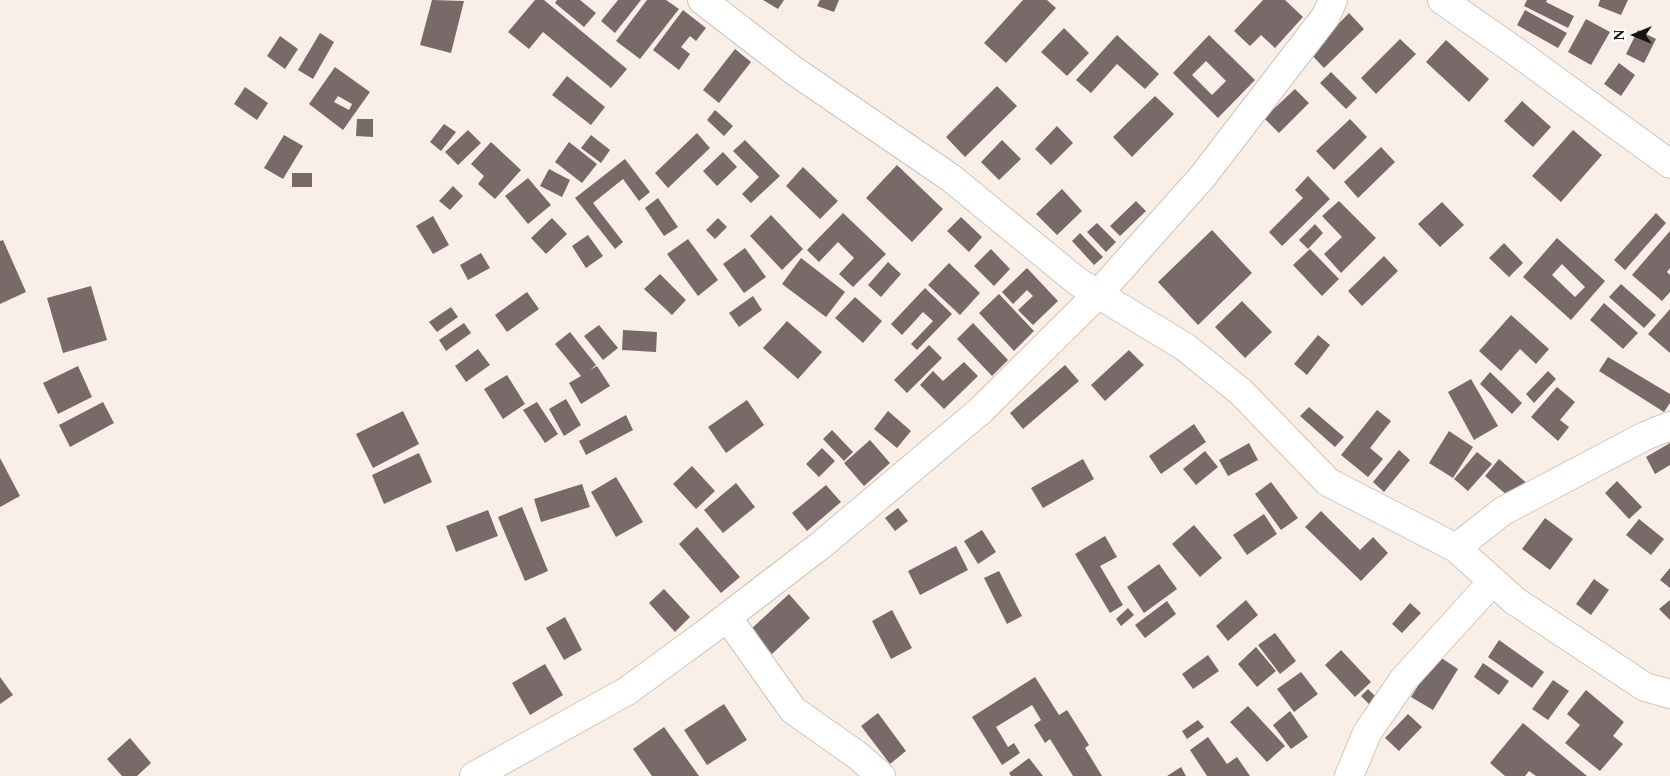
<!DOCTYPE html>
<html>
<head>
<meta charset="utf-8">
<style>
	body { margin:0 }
	#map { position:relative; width:1670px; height:776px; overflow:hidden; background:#f9efe6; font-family:Spectral,serif }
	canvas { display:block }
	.north { position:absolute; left:1610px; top:10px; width:50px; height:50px; -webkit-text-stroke:4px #fefefe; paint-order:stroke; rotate:270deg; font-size:14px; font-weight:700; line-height:20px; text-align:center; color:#171310 }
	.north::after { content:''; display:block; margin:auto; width:18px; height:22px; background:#171310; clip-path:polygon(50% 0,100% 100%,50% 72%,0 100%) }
</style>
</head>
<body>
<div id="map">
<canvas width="1670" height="776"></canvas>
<div class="north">N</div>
</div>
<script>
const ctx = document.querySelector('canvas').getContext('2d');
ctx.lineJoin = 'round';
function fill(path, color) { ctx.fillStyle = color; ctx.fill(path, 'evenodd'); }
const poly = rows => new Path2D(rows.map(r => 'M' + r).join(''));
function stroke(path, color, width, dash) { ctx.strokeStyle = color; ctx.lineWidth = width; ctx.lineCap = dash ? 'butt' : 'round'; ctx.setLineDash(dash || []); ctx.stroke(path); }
fill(poly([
	[432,0,464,1,451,53,420,45],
	[535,0,544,0,627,69,611,88,543,32,529,49,508,32],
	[557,0,580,0,596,13,584,27,555,3],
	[618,0,641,0,615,33,601,21],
	[647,0,666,0,679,9,640,59,616,41],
	[763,0,784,0,778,9],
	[820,0,839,0,834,12,817,6],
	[1023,0,1047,0,1056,8,1006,63,984,43],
	[1263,0,1285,0,1303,17,1275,48,1261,35,1250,46,1234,31],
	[1527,0,1547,0,1546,2,1574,16,1568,28,1524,6],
	[1600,0,1628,0,1621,15,1598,6],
	[683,10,706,28,696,41,690,36,681,47,690,54,679,70,653,50],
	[1525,10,1567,33,1558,48,1517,25],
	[1349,13,1364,29,1324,68,1310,53],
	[1586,19,1610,32,1591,65,1568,52],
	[1064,28,1089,53,1067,76,1041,52],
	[1638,30,1656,39,1644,63,1626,54],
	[320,33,334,42,313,79,298,70],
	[1117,35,1159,74,1145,89,1117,64,1091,93,1076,80],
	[1209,35,1255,80,1218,118,1173,73],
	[1206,61,1226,81,1212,95,1192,75],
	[280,36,298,49,285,69,267,56],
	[1400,39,1416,54,1376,94,1361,78],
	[1446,40,1489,79,1469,102,1426,62],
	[735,49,751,62,719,103,703,90],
	[1619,63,1635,75,1621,96,1604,84],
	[335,67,370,92,343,130,309,104],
	[338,96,352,104,349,110,334,102],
	[1331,72,1357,98,1346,109,1320,83],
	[567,76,605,107,591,125,552,95],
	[997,86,1017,106,965,157,946,137],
	[245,87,268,103,257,120,234,104],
	[1295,89,1309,103,1279,133,1264,118],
	[1155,96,1174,114,1132,157,1113,137],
	[1522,101,1551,127,1533,147,1504,121],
	[715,110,733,126,724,136,707,120],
	[357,119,373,119,373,137,356,136],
	[1350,119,1367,137,1334,170,1316,151],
	[444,124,456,132,441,151,430,142],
	[1057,126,1073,143,1051,165,1035,149],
	[468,130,481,143,458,165,445,152],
	[1573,130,1602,155,1561,202,1532,176],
	[697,133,710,148,668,188,655,173],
	[284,135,303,146,283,179,264,168],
	[591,135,610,150,601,163,581,148],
	[745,140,780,176,751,203,742,194,759,177,733,151],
	[1002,140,1021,159,999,180,981,162],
	[491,142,521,170,495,199,478,184,484,176,471,164],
	[569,142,597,164,582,183,555,162],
	[1381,147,1395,162,1358,198,1344,182],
	[723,152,737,167,717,186,703,171],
	[625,159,650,192,639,201,623,179,593,203,623,242,615,249,575,198],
	[897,165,943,209,912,242,866,198],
	[803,167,838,201,820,219,786,186],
	[549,169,570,180,562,197,540,186],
	[292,173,312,173,312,187,292,187],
	[1308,176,1330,199,1282,246,1269,232,1303,198,1295,190],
	[528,178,551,205,528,224,505,196],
	[453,186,463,196,450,210,439,201],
	[1062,189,1082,211,1057,235,1036,214],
	[658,198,678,227,664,236,645,208],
	[1136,201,1146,211,1120,236,1110,226],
	[1339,201,1376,238,1341,273,1324,254,1342,237,1322,216],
	[1442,202,1464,225,1440,247,1418,224],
	[843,213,886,254,853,287,839,274,854,258,838,242,819,262,807,250],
	[1656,213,1666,223,1625,270,1614,260],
	[771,215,803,249,782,270,750,236],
	[433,216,449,245,433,254,416,226],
	[961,217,982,237,969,252,947,231],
	[552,218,567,234,546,254,531,238],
	[718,218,727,227,715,239,706,230],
	[1097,223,1116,242,1106,252,1087,232],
	[1315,224,1323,233,1308,249,1299,240],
	[1212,230,1252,273,1198,325,1158,282],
	[1670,231,1670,268,1667,272,1670,275,1670,292,1662,301,1632,275],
	[1080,233,1103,257,1094,265,1072,241],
	[588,235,603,256,586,268,572,246],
	[1557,238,1605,281,1571,320,1523,277],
	[1562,264,1585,287,1575,297,1552,275],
	[688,239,718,280,698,296,667,254],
	[3,240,26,292,0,304,0,241],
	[1504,243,1523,263,1509,277,1489,258],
	[745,248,766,277,744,293,723,264],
	[991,249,1010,269,994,286,974,266],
	[1310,249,1339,279,1322,296,1293,265],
	[481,253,490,268,468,280,460,265],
	[1384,256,1398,271,1362,306,1348,291],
	[801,258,845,292,826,317,782,284],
	[888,262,901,274,881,297,868,285],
	[949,263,980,293,960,315,928,285],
	[1027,268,1058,301,1033,325,1018,310,1033,296,1027,290,1013,304,1002,292],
	[660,274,686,300,672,315,644,289],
	[1621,284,1656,315,1644,328,1609,297],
	[91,286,107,340,63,353,47,298],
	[925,288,952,314,917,350,911,344,933,321,923,312,902,335,891,324],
	[527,292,539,309,507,332,495,315],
	[999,294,1034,331,1014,351,979,313],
	[753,296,762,310,739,327,729,313],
	[855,297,882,321,863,343,835,318],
	[1242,301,1272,332,1245,358,1215,327],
	[1604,303,1638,333,1623,349,1590,320],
	[451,307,458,317,437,332,429,322],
	[1670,309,1670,353,1648,334],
	[1511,315,1549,349,1536,364,1520,349,1501,371,1479,351],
	[787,321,822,352,798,379,763,348],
	[464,323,471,333,446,351,439,340],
	[973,323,1008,360,992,376,957,339],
	[599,325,618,348,603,360,584,336],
	[623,330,657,332,656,352,622,350],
	[570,332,596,365,590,370,597,366,610,386,581,404,569,383,581,376,555,344],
	[1318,335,1330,345,1307,375,1294,364],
	[929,345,942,358,907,393,894,380],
	[478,349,490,365,466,382,455,366],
	[1129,350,1144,365,1105,401,1091,385],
	[1608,357,1670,394,1670,403,1664,412,1599,371],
	[964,362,978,376,944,409,920,385,933,371,943,381],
	[1065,365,1079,381,1023,429,1010,413],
	[78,366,92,397,58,414,43,383],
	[1548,371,1556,379,1534,403,1526,394],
	[1490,372,1522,403,1512,414,1480,384],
	[507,375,525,404,503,419,484,389],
	[1471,379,1498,426,1474,440,1448,392],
	[1557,387,1575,402,1560,420,1569,427,1558,441,1531,417],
	[566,399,581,425,564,436,549,409],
	[747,400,764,425,726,453,708,427],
	[103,402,114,423,70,447,59,425],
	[537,402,558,434,545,443,523,410],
	[1309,407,1344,437,1335,447,1300,416],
	[1377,410,1391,421,1370,448,1383,459,1368,477,1341,455],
	[403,411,419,444,373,468,356,434],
	[888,411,911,431,897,448,874,429],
	[626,415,633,430,586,455,579,441],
	[1194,424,1206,442,1161,474,1149,456],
	[832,430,853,452,844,461,823,439],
	[1449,431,1473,447,1453,478,1429,463],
	[870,440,890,463,864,486,844,463],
	[1249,443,1258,460,1228,476,1219,460],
	[1670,443,1670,465,1655,474,1646,457],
	[822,448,835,461,819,477,806,464],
	[1399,450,1410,460,1384,492,1373,482],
	[1205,451,1218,467,1196,485,1183,469],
	[1477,452,1492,464,1468,491,1454,479],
	[419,453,432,482,384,504,372,475],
	[0,458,20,496,0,507],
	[1083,459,1094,479,1043,508,1031,488],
	[1499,459,1530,486,1516,503,1485,476],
	[692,466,715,491,696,509,673,484],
	[616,477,643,522,616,537,591,492],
	[1617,481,1642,507,1629,519,1605,493],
	[1271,482,1298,518,1281,530,1255,494],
	[736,483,755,507,723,533,704,510],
	[582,484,590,507,541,522,534,499],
	[826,485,841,502,807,531,792,513],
	[522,507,548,571,525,581,498,517],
	[898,508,908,521,895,531,885,518],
	[488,510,498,536,456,552,446,526],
	[1321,511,1360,550,1373,537,1388,553,1361,581,1305,527],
	[1264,514,1277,534,1247,555,1233,535],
	[1545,518,1573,539,1550,570,1522,549],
	[1639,519,1664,539,1651,555,1626,535],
	[1194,525,1222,558,1200,577,1172,544],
	[697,527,740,577,721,593,679,544],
	[982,530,996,552,978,564,964,541],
	[1105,536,1117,557,1100,566,1123,605,1110,613,1075,554],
	[956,546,968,570,920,595,908,571],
	[1159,564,1177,589,1144,613,1127,587],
	[1670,568,1670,588,1660,580],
	[999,571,1022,616,1007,624,984,578],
	[1594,579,1609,590,1591,615,1576,604],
	[664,589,690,617,675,632,649,603],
	[789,594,810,618,772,654,750,630],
	[1246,600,1258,615,1228,641,1216,626],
	[1670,600,1670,620,1659,609],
	[1167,601,1176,614,1145,638,1135,625],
	[1410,603,1421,613,1402,633,1392,624],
	[1128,608,1134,615,1121,626,1116,619],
	[892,610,912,648,891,659,872,621],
	[565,617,582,650,564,660,546,628],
	[1275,633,1296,661,1280,674,1258,645],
	[1499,640,1544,672,1532,688,1488,657],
	[1256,647,1276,671,1257,687,1238,664],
	[1341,650,1371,682,1355,697,1325,665],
	[1208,655,1219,671,1193,689,1182,674],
	[1437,655,1458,669,1433,710,1411,697],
	[1483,663,1509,681,1499,695,1474,677],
	[545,664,563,695,530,715,512,683],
	[1301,672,1318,694,1294,712,1277,689],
	[0,677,13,695,0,704],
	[1035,677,1059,715,1067,710,1089,745,1085,748,1102,776,1073,776,1050,739,1045,743,1034,725,1041,720,1032,705,996,727,1008,747,1014,743,1020,753,1002,765,972,717],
	[1553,680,1569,691,1548,720,1532,709],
	[1368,689,1379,700,1371,706,1361,696],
	[1586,690,1624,722,1613,736,1623,744,1600,771,1565,743,1580,725,1567,714],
	[724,704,747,740,707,765,684,730],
	[1248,706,1285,746,1267,762,1230,722],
	[1290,711,1308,737,1291,749,1273,725],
	[878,713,906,751,890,764,861,726],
	[1408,714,1422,727,1399,751,1385,738],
	[1198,720,1204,727,1187,739,1182,731],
	[1523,723,1587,776,1536,776,1529,771,1525,776,1505,776,1490,763],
	[664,727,699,776,652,776,633,749],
	[1208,737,1227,764,1237,757,1250,776,1207,776,1190,750],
	[130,738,151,763,137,776,122,776,107,759],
	[1029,758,1043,776,1011,776,1009,773],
	[1181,767,1186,776,1167,776]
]), '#776a68');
const minor = poly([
	[702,0,793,70,951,178,1078,282,1185,347,1241,392,1328,482,1456,548,1515,601,1645,687,1670,694],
	[1442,0,1518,53,1670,164],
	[1456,548,1503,511,1645,436,1670,426],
	[727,617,793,710,857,755,881,776],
	[474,776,627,691,705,634,821,545,980,411,1098,294,1203,176,1326,16,1333,0],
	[1349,776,1367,733,1404,679,1493,581]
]);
stroke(minor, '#cfc5bc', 30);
stroke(minor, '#fff', 28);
</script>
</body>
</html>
